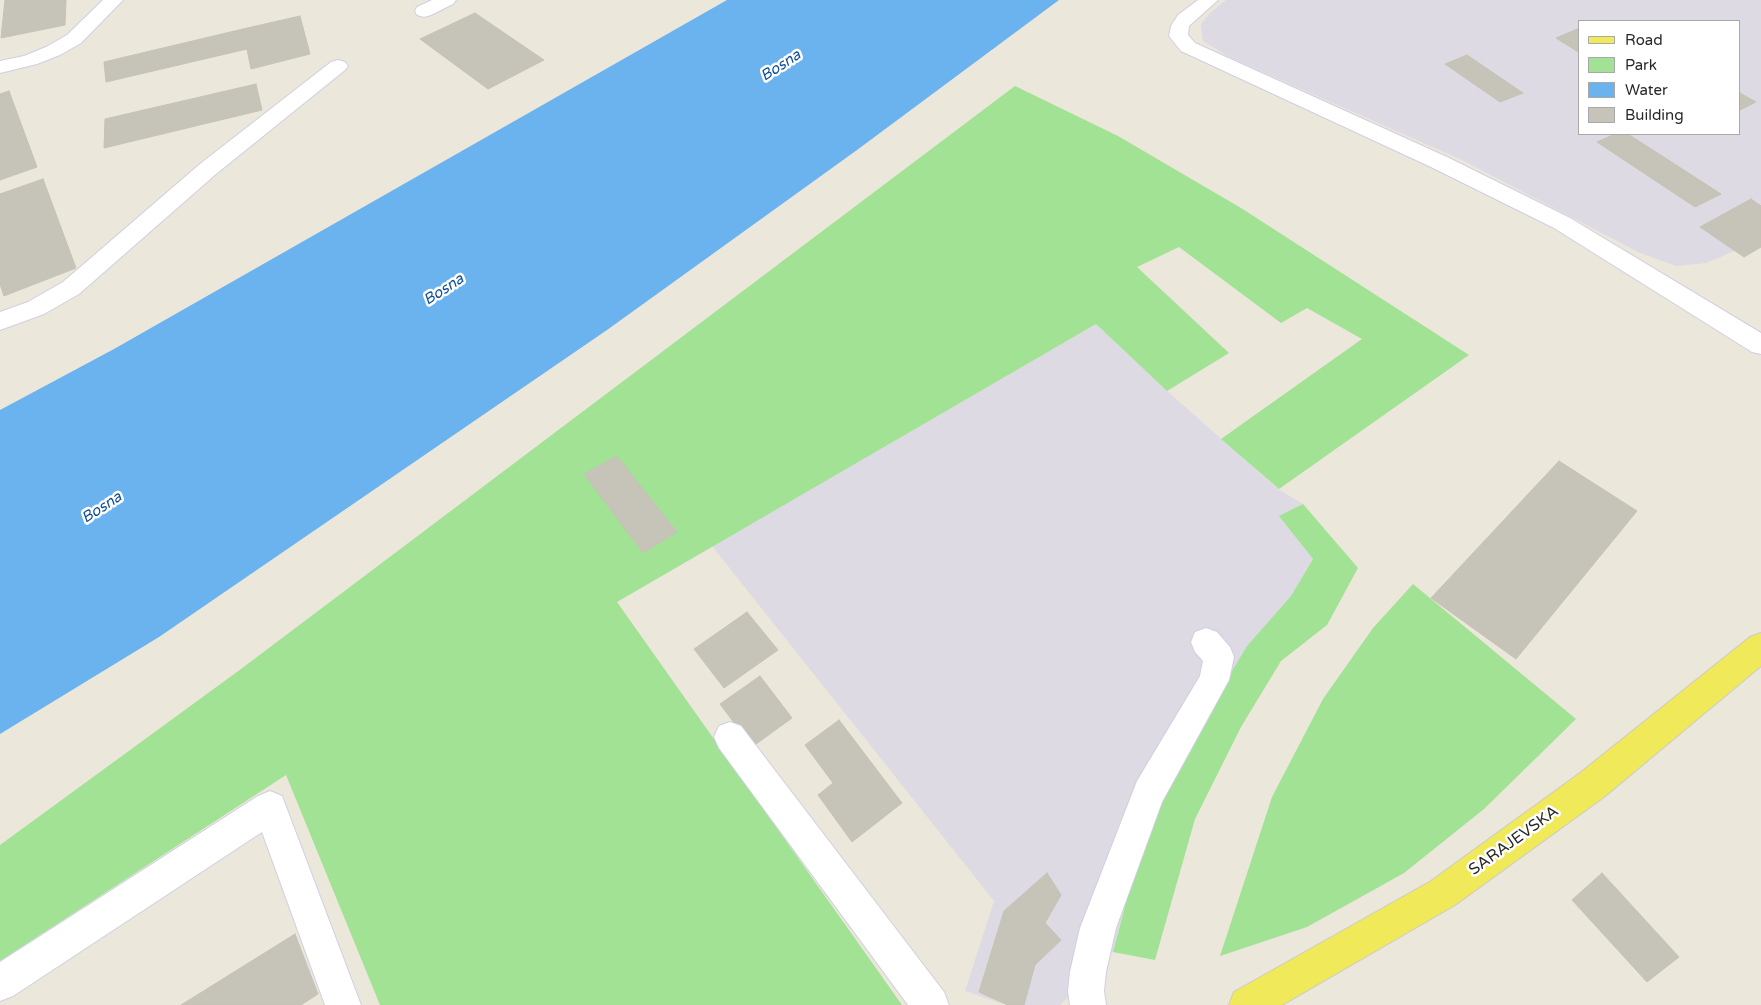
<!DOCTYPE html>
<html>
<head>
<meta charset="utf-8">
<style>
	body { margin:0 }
	#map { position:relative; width:1761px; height:1005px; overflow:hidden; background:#ebe7da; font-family:"Varela Round",sans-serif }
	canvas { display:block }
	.legend { position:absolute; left:1578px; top:20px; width:162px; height:115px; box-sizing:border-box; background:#fff; border:1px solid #a9a9a9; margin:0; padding:6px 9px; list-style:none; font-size:15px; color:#282828 }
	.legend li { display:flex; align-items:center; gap:10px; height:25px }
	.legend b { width:25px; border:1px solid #a9a9a9 }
</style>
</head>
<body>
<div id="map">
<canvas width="1761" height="1005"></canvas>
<ul class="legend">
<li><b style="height:6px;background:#f0e959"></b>Road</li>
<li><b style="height:14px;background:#a1e295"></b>Park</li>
<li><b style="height:14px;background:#6bb3ee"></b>Water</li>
<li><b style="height:14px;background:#c6c3b9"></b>Building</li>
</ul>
</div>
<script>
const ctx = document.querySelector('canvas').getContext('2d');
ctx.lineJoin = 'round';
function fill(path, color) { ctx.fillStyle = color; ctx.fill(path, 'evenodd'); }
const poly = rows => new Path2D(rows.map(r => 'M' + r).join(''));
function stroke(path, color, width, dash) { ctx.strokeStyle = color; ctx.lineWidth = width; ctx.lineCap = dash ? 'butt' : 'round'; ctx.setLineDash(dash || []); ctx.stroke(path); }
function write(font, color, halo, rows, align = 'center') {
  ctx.font = font + ' "Varela Round",sans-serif'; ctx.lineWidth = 5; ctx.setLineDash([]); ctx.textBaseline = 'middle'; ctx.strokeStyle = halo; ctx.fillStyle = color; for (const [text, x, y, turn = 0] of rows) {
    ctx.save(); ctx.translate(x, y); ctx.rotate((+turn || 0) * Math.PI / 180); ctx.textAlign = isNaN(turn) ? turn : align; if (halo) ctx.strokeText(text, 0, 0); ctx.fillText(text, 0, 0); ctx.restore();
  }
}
fill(poly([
	[1226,0,1761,0,1761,239,1707,263,1676,266,1640,253,1462,160,1231,58,1203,41,1201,24,1210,13],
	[1580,21,1740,21,1740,134,1580,134],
	[1096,324,1167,391,1278,489,1303,504,1280,516,1313,559,1291,596,1247,646,1142,842,1113,952,1060,1005,1006,1005,965,991,994,901,712,546]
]), '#dedae3');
fill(poly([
	[1015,86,1118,136,1241,208,1469,355,1279,489,1221,439,1362,339,1307,308,1281,323,1179,247,1137,267,1229,353,1167,391,1096,324,617,602,902,1005,380,1005,286,775,0,961,0,845,241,669],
	[1303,504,1358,568,1327,625,1281,661,1241,727,1195,819,1155,960,1113,952,1142,842,1181,765,1216,698,1247,646,1291,596,1313,559,1279,516],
	[1413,584,1576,719,1484,809,1404,873,1307,927,1220,956,1272,797,1323,699,1373,628]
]), '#a1e295');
fill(poly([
	[727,0,1059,0,857,150,607,330,159,637,0,734,0,410,114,349]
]), '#6bb3ee');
const building = poly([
	[5,0,66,0,65,25,1,38,5,0],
	[475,13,544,60,488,89,420,39,475,13],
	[300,16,310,54,251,69,243,29,300,16],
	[1580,28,1580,53,1556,38,1580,28],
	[243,29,247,49,106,82,104,62,243,29],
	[1467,55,1523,93,1500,102,1445,64,1467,55],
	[256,84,262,110,104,148,105,119,256,84],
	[9,91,37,167,0,180,0,94,9,91],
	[1740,93,1756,102,1740,110,1740,93],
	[1615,134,1628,134,1721,194,1695,207,1597,142,1615,134],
	[43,179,76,268,4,296,0,284,0,194,43,179],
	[1751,199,1761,206,1761,247,1744,257,1700,227,1751,199],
	[617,456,677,532,643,553,584,474,617,456],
	[1559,461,1637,511,1516,659,1431,598,1559,461],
	[747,612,778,650,724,688,694,649,747,612],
	[760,676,792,718,752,747,720,704,760,676],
	[839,720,902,803,852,842,818,795,833,783,805,745,839,720],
	[1047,873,1061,895,1045,923,1061,940,1035,965,1024,1005,1008,1005,979,992,1004,911,1047,873],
	[1602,873,1679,957,1647,982,1572,900,1602,873],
	[295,934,318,994,301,1005,181,1005,295,934]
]);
fill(building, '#c6c3b9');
stroke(building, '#c6c3b3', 1);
const minor = poly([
	[103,0,123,0,81,43,60,55,37,64,0,73,0,61,24,56,46,47,67,35,103,0],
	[432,0,456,0,453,4,431,15,424,17,417,15,415,11,417,7,432,0],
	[1198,0,1218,0,1189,26,1188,35,1195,43,1447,157,1570,218,1761,333,1761,354,1752,352,1554,228,1431,167,1181,51,1169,36,1171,26,1178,15,1198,0],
	[338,60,345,62,348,66,345,70,216,174,79,294,44,314,0,330,0,312,28,302,63,282,200,164,331,62,338,60],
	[1206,628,1217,632,1230,647,1234,657,1229,680,1162,802,1116,928,1106,972,1104,991,1106,1005,1070,1005,1068,991,1070,972,1080,928,1137,781,1200,676,1203,661,1195,652,1191,642,1195,632,1206,628],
	[730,722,741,726,944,992,949,1005,908,1005,719,748,714,737,719,726,730,722],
	[270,791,282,796,361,1005,325,1005,262,832,13,996,0,1001,0,962,258,796,270,791]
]);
const major = poly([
	[1761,633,1761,666,1604,797,1455,905,1282,1005,1229,1005,1234,992,1431,881,1580,773,1750,637,1761,633]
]);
stroke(minor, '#cfcfe1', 2);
stroke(major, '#cbcbcb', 2);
fill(minor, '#fff');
fill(major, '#f0e959');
write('italic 15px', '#0d4e97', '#fff', [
	["Bosna",781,66,-33],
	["Bosna",444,290,-33],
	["Bosna",102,508,-33]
]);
write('16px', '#282828', '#fff', [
	["SARAJEVSKA",1514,841,-36]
]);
</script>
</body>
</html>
